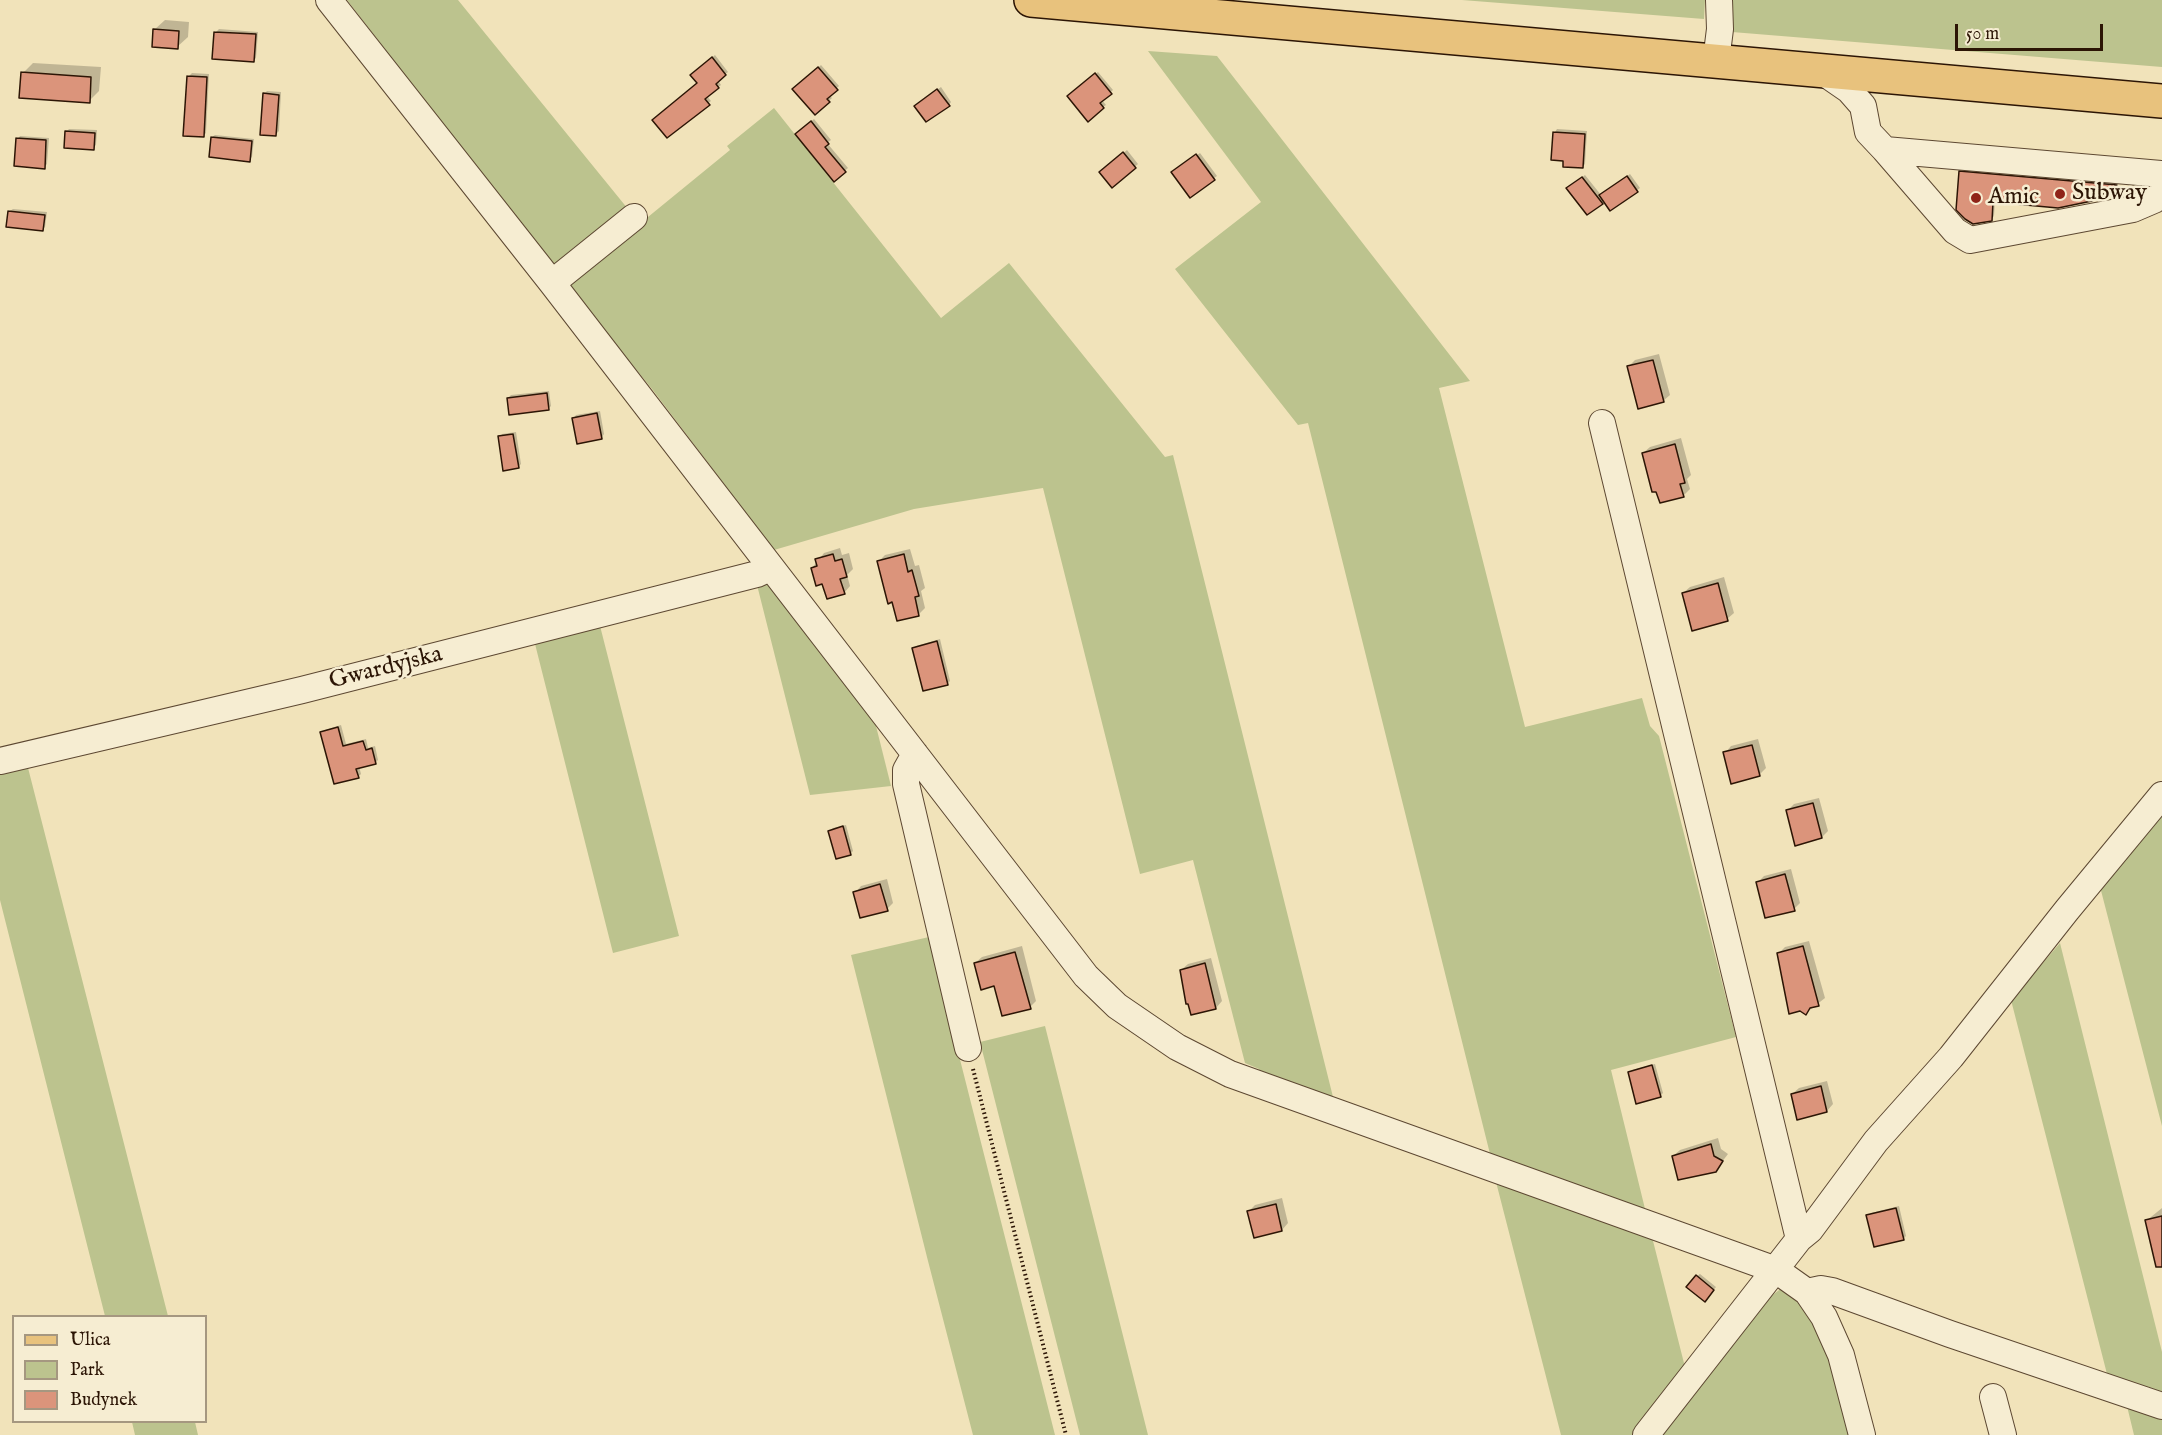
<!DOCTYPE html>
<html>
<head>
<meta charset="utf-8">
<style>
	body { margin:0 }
	#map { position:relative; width:2162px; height:1435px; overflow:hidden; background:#f1e3ba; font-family:"IM FELL English",serif }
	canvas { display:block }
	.legend { position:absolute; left:12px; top:1315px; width:195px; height:108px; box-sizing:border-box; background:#f6edd2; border:2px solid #a59780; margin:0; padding:8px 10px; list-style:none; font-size:18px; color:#2c1505 }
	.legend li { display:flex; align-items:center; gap:12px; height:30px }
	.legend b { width:30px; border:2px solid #a59780 }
	.scale { position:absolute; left:1955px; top:24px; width:148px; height:27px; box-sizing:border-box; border:3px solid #2c1505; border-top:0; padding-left:8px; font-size:18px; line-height:21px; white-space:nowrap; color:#2c1505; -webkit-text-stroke:4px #f6edd2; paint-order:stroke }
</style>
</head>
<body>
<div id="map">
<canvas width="2162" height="1435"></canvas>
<ul class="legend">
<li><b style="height:8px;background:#e8c27d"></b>Ulica</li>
<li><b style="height:16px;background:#bcc38e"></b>Park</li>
<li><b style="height:16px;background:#db947b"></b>Budynek</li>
</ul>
<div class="scale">50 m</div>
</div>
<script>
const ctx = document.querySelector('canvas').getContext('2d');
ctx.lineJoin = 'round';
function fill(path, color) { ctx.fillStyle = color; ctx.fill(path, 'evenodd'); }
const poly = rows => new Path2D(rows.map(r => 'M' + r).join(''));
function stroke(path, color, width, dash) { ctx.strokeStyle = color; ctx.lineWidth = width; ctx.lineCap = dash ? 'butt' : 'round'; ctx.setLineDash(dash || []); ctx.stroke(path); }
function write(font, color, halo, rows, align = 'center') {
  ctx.font = font + ' "IM FELL English",serif'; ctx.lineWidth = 5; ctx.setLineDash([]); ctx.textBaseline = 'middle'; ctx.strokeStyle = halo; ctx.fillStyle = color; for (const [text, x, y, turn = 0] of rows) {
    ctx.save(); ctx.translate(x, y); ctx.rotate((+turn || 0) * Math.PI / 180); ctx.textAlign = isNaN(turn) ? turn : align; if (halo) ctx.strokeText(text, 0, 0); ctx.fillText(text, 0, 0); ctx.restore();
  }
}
fill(poly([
	[347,0,458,0,628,209,554,269],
	[1462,0,1705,0,1704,19],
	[1730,0,2162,0,2162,67,1732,32],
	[1148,51,1217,56,1470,381,1439,388,1525,727,1642,698,1650,726,1659,736,1736,1037,1611,1070,1647,1217,1492,1162,1308,423,1298,425,1175,269,1261,202],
	[774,108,941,318,1009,263,1165,457,1173,455,1335,1105,1262,1077,1259,1069,1245,1063,1193,860,1140,874,1043,488,914,509,774,550,652,389,566,284,730,150,727,146],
	[772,580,872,710,891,786,810,795,756,581],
	[598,618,679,936,613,953,533,636],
	[26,760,168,1316,105,1316,0,900,0,766],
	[2162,803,2162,1126,2098,879],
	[929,937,1055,1435,973,1435,928,1261,851,955],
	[2060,943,2162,1352,2162,1393,2107,1374,2011,1000],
	[1045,1026,1148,1435,1080,1435,980,1042],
	[1495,1178,1651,1233,1686,1371,1636,1435,1561,1435],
	[1783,1287,1806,1303,1823,1333,1850,1435,1654,1435,1753,1310],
	[2126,1402,2162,1414,2162,1435,2134,1435],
	[132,1422,195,1422,198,1435,135,1435]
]), '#bcc38e');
fill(poly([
	[165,20,189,22,188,37,177,47,154,30],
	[219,29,258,32,256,58,253,61,216,32],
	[715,55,728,72,718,80,721,85,707,96,711,101,667,136,698,83,695,72],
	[33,63,101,67,99,91,89,101,23,73],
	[821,65,839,86,829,95,832,98,816,113,795,89],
	[1098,72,1113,90,1102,100,1106,105,1103,107,1072,93],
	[192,73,209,74,206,133,203,136,189,76],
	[941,87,951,102,949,105,919,103],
	[267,91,281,92,279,131,276,134,264,94],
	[814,119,831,140,827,143,848,168,834,180,799,132],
	[69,129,97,130,96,145,93,148,66,132],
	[1557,129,1587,131,1585,164,1582,167,1555,132],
	[215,135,254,139,252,157,249,160,212,137],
	[20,136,49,138,47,164,44,167,18,139],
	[1127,150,1138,164,1112,186,1103,170],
	[1200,153,1217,176,1190,196,1176,170],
	[1964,169,2117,183,2092,200,1995,201,1994,216,1991,219,1961,172],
	[1630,174,1640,188,1611,209,1604,200,1602,203,1571,186,1585,175,1601,195],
	[13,209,47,212,45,227,42,230,10,211],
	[1659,354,1670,395,1663,401,1628,367,1635,360],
	[549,391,551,406,548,409,508,398,511,395],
	[600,411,604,434,602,437,574,418,576,415],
	[516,432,521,464,518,467,500,437,502,434],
	[1681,438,1691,475,1687,479,1690,489,1683,496,1643,453,1650,447],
	[840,548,842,555,849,553,853,569,847,575,850,586,844,593,823,582,812,568,824,553],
	[910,549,915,566,919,565,925,588,921,591,925,608,919,614,879,561,885,555],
	[1724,577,1734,613,1727,619,1683,593,1690,587],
	[940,639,950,681,947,684,913,648,916,646],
	[341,725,346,744,366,739,368,748,375,746,378,760,376,762,359,766,361,774,358,777,322,732,325,730],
	[1758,739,1766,768,1759,775,1725,753,1731,746],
	[1819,798,1828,831,1822,837,1787,811,1794,804],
	[846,825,853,851,850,854,830,831,833,828],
	[1791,869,1800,903,1794,909,1758,882,1764,876],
	[887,879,893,903,887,909,855,893,861,886],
	[1809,941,1825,998,1806,1013,1779,953,1785,947],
	[1022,946,1036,1001,1030,1007,996,984,975,963,982,957],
	[1211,958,1222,1001,1216,1008,1181,970,1188,964],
	[1655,1064,1663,1093,1660,1096,1629,1073,1632,1070],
	[1827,1081,1833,1104,1827,1111,1792,1094,1799,1088],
	[1718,1138,1721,1149,1728,1154,1715,1171,1673,1156,1680,1150],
	[1282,1198,1288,1223,1282,1230,1255,1237,1249,1211,1255,1205],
	[1899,1206,1906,1236,1903,1239,1868,1216,1871,1213],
	[2162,1208,2162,1246,2146,1221],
	[1700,1274,1716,1287,1708,1297,1697,1276]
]), '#0003');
const building = poly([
	[153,29,179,31,178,49,152,47,153,29],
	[214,32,256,34,254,62,212,59,214,32],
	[712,57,726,75,716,84,719,88,705,99,710,105,667,138,652,120,697,83,690,75,712,57],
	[818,67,838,90,827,99,830,102,815,115,792,89,818,67],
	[21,72,91,77,90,103,19,98,21,72],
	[1095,73,1112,94,1100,103,1104,108,1088,122,1067,96,1095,73],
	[187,76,207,77,204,137,183,136,187,76],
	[937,89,950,106,926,122,914,106,937,89],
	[263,93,279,95,276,136,260,135,263,93],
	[811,121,829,144,825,147,846,172,834,182,795,134,811,121],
	[65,131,95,133,94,150,64,148,65,131],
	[1553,132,1585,134,1583,168,1563,167,1563,161,1551,160,1553,132],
	[211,137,252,141,250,162,209,157,211,137],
	[16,138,46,140,45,169,14,166,16,138],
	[1123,152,1136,168,1112,188,1099,172,1123,152],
	[1196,154,1215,180,1190,198,1171,172,1196,154],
	[1959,171,2117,185,2092,201,2058,208,1993,202,1992,221,1973,224,1965,219,1956,210,1959,171],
	[1627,176,1638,192,1610,211,1599,195,1627,176],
	[1582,177,1603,204,1587,215,1566,188,1582,177],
	[8,211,45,215,43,231,6,227,8,211],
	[1653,360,1664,402,1638,409,1627,366,1653,360],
	[547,393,549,410,509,415,507,398,547,393],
	[597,413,602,439,577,444,572,418,597,413],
	[513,434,519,468,503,471,498,436,513,434],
	[1675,444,1685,483,1680,484,1684,497,1660,503,1656,492,1652,492,1642,453,1675,444],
	[833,554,835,561,842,559,847,577,840,579,845,594,827,599,822,584,816,586,811,568,817,566,815,559,833,554],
	[904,554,908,572,912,570,919,596,915,597,919,616,897,621,892,602,888,604,877,561,904,554],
	[1718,583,1728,621,1692,631,1682,593,1718,583],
	[937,641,948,685,923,691,912,648,937,641],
	[338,727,343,746,363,741,366,750,372,748,376,764,356,769,359,778,334,784,320,732,338,727],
	[1752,745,1760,776,1731,784,1723,752,1752,745],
	[1813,803,1822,838,1795,846,1786,810,1813,803],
	[843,826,851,855,836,859,828,831,843,826],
	[1785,874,1795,911,1765,918,1756,882,1785,874],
	[880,884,888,911,860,918,853,892,880,884],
	[1803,946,1819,1006,1810,1008,1806,1015,1800,1011,1789,1014,1777,953,1803,946],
	[1015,952,1031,1009,1002,1016,994,986,981,990,974,963,1015,952],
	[1205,963,1216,1009,1191,1015,1188,1004,1186,1004,1180,970,1205,963],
	[1652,1065,1661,1097,1636,1104,1628,1072,1652,1065],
	[1821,1086,1827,1112,1797,1120,1791,1094,1821,1086],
	[1711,1144,1714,1156,1723,1161,1716,1172,1678,1180,1672,1156,1711,1144],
	[1276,1204,1282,1231,1254,1238,1247,1211,1276,1204],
	[1896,1208,1904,1240,1874,1247,1866,1215,1896,1208],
	[2162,1216,2162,1267,2156,1267,2145,1220,2162,1216],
	[1696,1275,1714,1290,1705,1302,1686,1287,1696,1275]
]);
fill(building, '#db947b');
stroke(building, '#2c1505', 1.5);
const minor = poly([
	[329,0,552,283,1086,976,1117,1006,1177,1047,1230,1074,1776,1270,1807,1292,1824,1317,1841,1355,1862,1435],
	[1716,61,1720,29,1719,0],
	[1820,70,1849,90,1863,106,1868,132,1885,150,2162,174],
	[1885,150,1955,231,1970,240,2133,209,2154,200,2162,193],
	[552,283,634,217],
	[1602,423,1799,1239],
	[915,754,906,770,906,784,968,1048],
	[0,761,302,690,757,574,770,568],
	[1807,1292,1821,1289,1832,1291,1950,1334,2162,1406],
	[1993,1397,2003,1435],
	[1646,1435,1799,1239,1810,1230,1876,1141,1951,1057,2067,910,2162,795]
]);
const major = poly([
	[1031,0,2162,101]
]);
stroke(minor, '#5d4832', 28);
stroke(major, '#2c1505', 36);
stroke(poly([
	[973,1069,1066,1435]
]), '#2c1505', 4, [1.5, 3]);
stroke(minor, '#f6edd2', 26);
stroke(major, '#e8c27d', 33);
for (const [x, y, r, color] of [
	[2060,194,6,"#8f2418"],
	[1976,198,6,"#8f2418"]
]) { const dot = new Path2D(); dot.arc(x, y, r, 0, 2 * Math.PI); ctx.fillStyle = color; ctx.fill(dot); stroke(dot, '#f6edd2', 2); }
write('24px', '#2c1505', '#f6edd2', [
	["Subway",2072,194],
	["Amic",1988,198]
], 'left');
write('24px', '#2c1505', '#f6edd2', [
	["Gwardyjska",386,669,-14]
]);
</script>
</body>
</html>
